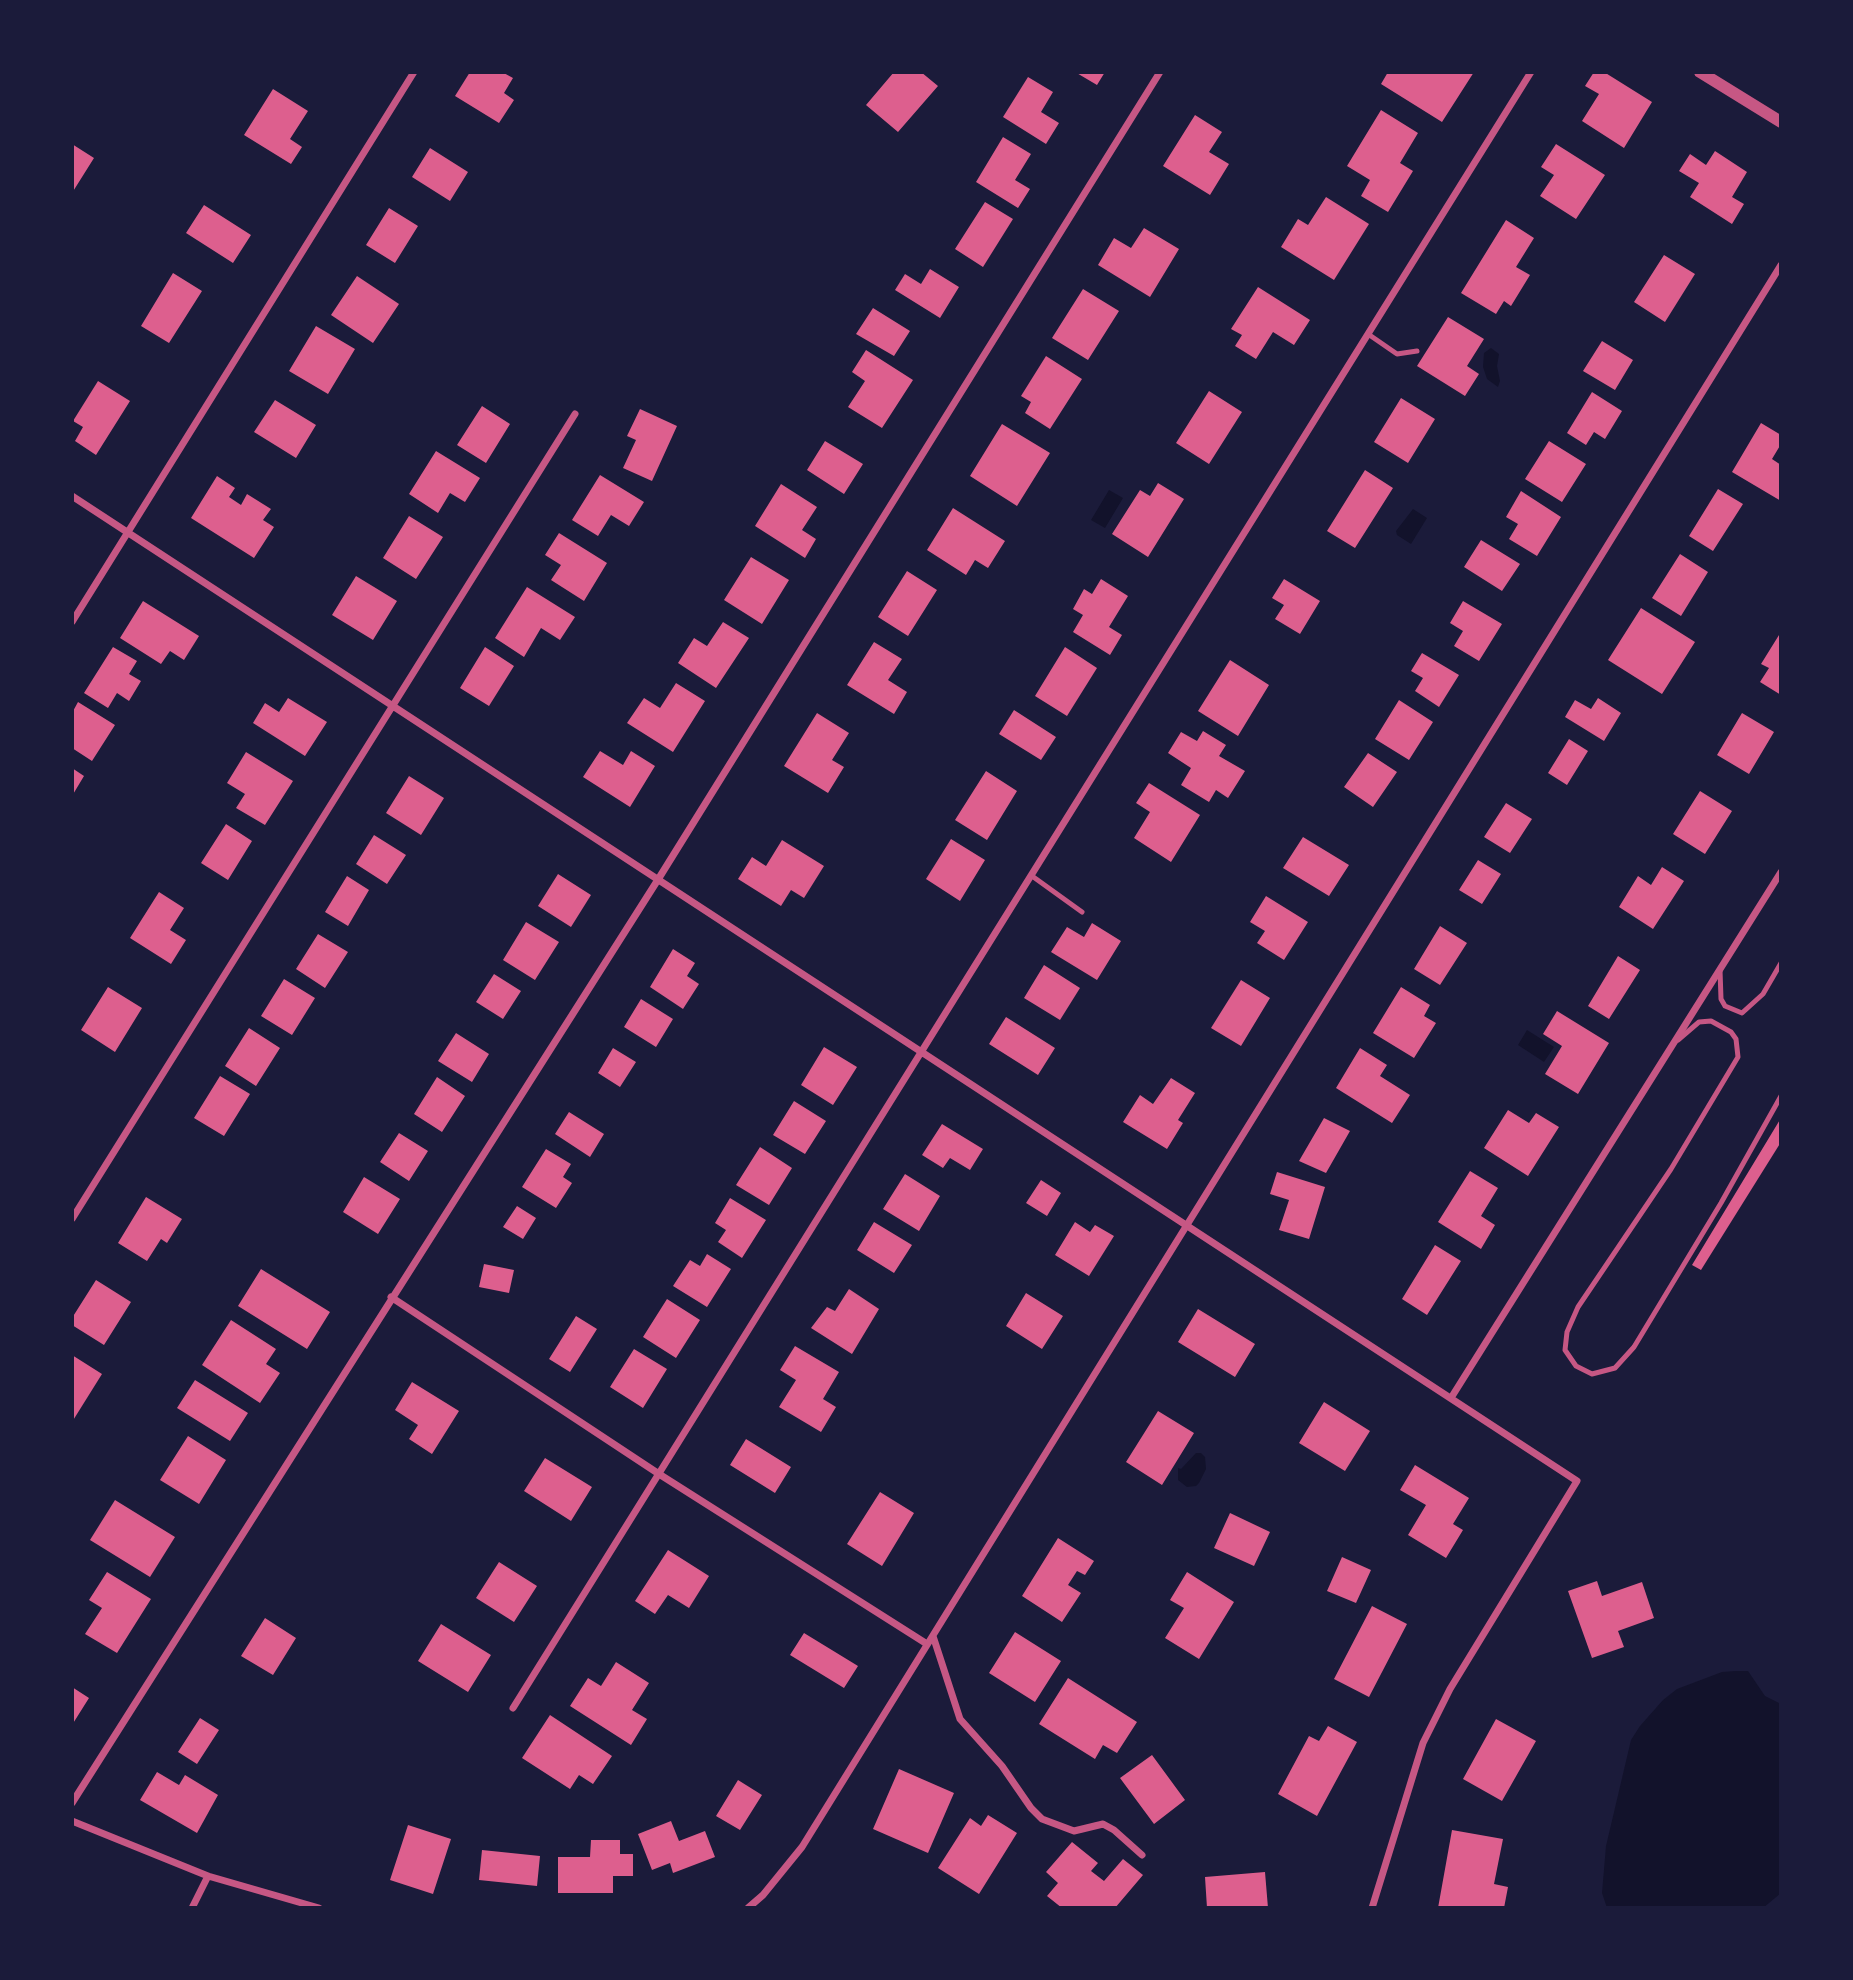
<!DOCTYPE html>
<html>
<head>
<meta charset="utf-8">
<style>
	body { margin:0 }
	#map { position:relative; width:1853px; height:1980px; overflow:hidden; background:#1b1b3a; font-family:Poppins,sans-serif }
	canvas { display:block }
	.frame { position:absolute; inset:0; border:74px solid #1b1b3a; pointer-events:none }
</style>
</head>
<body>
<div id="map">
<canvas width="1853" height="1980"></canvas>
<div class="frame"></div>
</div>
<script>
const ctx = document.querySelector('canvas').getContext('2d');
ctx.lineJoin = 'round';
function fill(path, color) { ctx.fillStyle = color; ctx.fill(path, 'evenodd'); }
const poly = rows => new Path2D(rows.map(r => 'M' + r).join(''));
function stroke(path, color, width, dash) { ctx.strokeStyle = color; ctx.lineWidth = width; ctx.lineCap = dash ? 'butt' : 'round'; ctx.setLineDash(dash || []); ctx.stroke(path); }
fill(poly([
	[1491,348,1499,354,1497,366,1500,381,1498,387,1487,379,1483,367,1484,353],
	[1109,490,1123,498,1105,528,1091,520],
	[1413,509,1427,518,1411,544,1397,535,1396,531],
	[1527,1030,1554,1047,1544,1062,1518,1045],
	[1196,1453,1201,1453,1205,1457,1206,1469,1199,1483,1196,1486,1187,1487,1178,1480,1178,1468,1181,1469],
	[1736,1671,1748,1671,1765,1696,1781,1704,1781,1893,1763,1908,1607,1908,1602,1893,1606,1846,1631,1740,1640,1726,1663,1700,1677,1689,1722,1672]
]), '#12122b');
fill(poly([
	[470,72,502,72,513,78,504,93,514,100,499,123,455,96],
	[894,72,921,72,938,86,898,132,866,105],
	[1075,72,1105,72,1097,85],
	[1388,72,1474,72,1442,122,1381,84],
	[1594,72,1604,72,1652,102,1624,148,1582,121,1599,94,1585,86],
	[1028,77,1053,92,1041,112,1059,123,1046,144,1003,117],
	[273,89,308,111,290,139,302,147,291,164,244,135],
	[1381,110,1418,133,1400,163,1413,171,1388,212,1361,196,1370,180,1347,166],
	[1195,115,1222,132,1209,152,1229,164,1210,195,1163,166],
	[1003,137,1031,154,1015,180,1030,189,1018,208,976,182],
	[72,144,94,158,72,193],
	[1556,144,1605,175,1576,219,1540,196,1554,175,1541,167],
	[430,148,468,172,450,201,412,177],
	[1715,151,1747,172,1732,197,1744,204,1732,224,1690,197,1699,183,1679,171,1690,154,1706,165],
	[1326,197,1369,224,1334,280,1281,247,1298,219,1308,225],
	[985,202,1013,219,983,267,955,249],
	[204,205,251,235,233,263,186,233],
	[389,208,418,226,395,263,366,245],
	[1506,220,1534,238,1516,267,1530,275,1511,306,1504,301,1496,314,1461,293],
	[1144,228,1179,249,1150,297,1098,265,1114,238,1131,248],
	[1664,255,1695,274,1665,322,1634,302],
	[930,269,959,287,940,318,895,290,905,274,921,284],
	[173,273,202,291,169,343,141,326],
	[357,276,399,304,373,343,331,315],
	[1258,287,1310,320,1294,345,1273,332,1256,359,1235,346,1242,335,1231,329],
	[1083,289,1119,311,1088,360,1052,338],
	[873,308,910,331,894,356,856,334],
	[1448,317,1484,339,1467,366,1479,374,1465,396,1417,366],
	[316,326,355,349,328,394,289,371],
	[1602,341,1633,360,1615,390,1583,371],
	[866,350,913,380,882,428,848,407,865,381,852,372],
	[1046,356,1082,379,1050,429,1025,413,1031,402,1021,396],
	[98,381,130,401,96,455,75,441,83,427,73,421],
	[1209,391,1242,412,1209,464,1176,443],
	[1592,392,1622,411,1605,439,1594,432,1586,445,1567,433],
	[1401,398,1435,419,1408,463,1374,442],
	[275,400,316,425,296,458,254,432],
	[482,406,510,424,486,463,457,445],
	[640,409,677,426,652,481,623,468,636,440,627,436],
	[1761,423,1781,435,1781,444,1772,459,1781,465,1781,501,1732,472],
	[1002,424,1050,453,1017,506,970,476],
	[825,441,863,464,844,494,807,470],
	[1549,441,1586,464,1562,502,1525,479],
	[436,451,480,478,465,502,450,493,438,513,409,494],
	[1365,470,1393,488,1355,548,1327,531],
	[600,475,644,502,629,526,611,515,598,536,572,520],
	[217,476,235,488,229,497,241,505,247,494,271,509,263,520,274,527,254,558,191,518],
	[1158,483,1184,499,1148,557,1112,534,1140,490,1150,496],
	[781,484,817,507,802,530,816,539,805,558,755,526],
	[1718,489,1743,504,1713,551,1689,536],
	[1521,491,1561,517,1537,556,1509,539,1518,524,1506,517],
	[953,508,1005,541,988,568,975,560,966,575,927,550],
	[409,516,443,537,416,579,383,558],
	[559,533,607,563,584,601,551,580,561,565,545,555],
	[1481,540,1520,564,1502,591,1464,567],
	[1680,554,1708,572,1681,616,1652,598],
	[751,557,789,580,762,624,724,600],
	[907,571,937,590,908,636,878,617],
	[356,576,397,601,373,640,332,615],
	[1101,579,1128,596,1109,627,1122,635,1110,655,1073,632,1083,615,1073,609,1084,589,1092,594],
	[1284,579,1320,601,1300,634,1275,619,1284,605,1272,598],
	[527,587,575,617,560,640,541,628,524,657,495,638],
	[143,601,199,636,184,660,170,651,161,664,120,638],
	[1463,601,1502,624,1479,661,1454,646,1463,631,1450,623],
	[1641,608,1695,642,1662,694,1608,660],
	[723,622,749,638,716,688,678,663,694,638,707,646],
	[1779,635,1781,637,1781,695,1760,682,1769,668,1761,664],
	[874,642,902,659,888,680,907,692,894,714,847,685],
	[113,647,137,661,129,674,141,681,129,701,117,693,108,708,84,693],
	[485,647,514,666,489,706,460,688],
	[1065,647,1097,668,1067,716,1035,696],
	[1422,653,1459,675,1439,707,1415,691,1423,678,1411,671],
	[1230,660,1269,685,1238,736,1198,711],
	[676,683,705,701,673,752,627,723,644,698,660,708],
	[288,698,327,722,305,756,253,723,265,703,279,712],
	[1598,698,1621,713,1604,741,1565,717,1575,700,1591,709],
	[1399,700,1433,722,1409,760,1375,739],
	[78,702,115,725,92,761,72,748,72,713],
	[1014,710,1056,737,1041,760,999,734],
	[817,713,849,733,832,760,844,767,828,793,784,766],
	[1742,713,1774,732,1749,774,1717,755],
	[1203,731,1226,745,1219,756,1245,771,1228,798,1216,790,1209,802,1181,785,1191,768,1168,753,1181,732,1197,741],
	[1569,739,1588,751,1567,785,1548,773],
	[600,751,623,765,631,751,655,766,630,807,583,777],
	[246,752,293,781,265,825,236,808,245,794,227,783],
	[1368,753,1397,772,1373,807,1344,787],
	[72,768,84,776,72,796],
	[986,771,1017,791,987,840,955,820],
	[409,776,444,798,421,835,386,813],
	[1149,783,1200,815,1171,862,1134,838,1150,812,1136,803],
	[1700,791,1732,811,1705,854,1673,834],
	[1506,803,1532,819,1510,853,1484,837],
	[226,824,252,841,228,880,201,863],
	[374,835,406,855,387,884,356,864],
	[1303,837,1349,865,1329,896,1283,868],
	[951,839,985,860,960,901,926,879],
	[782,840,824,866,804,898,791,890,781,906,738,879,752,857,766,866],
	[1478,860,1501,874,1482,904,1459,890],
	[1662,867,1684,881,1653,929,1619,907,1638,876,1651,885],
	[558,874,591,895,571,927,538,906],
	[347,876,369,890,348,926,325,912],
	[159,892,184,908,170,930,186,940,171,964,130,938],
	[1266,896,1308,922,1284,960,1257,943,1265,931,1250,922],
	[526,922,559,942,535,980,503,960],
	[1092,923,1121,941,1097,980,1051,952,1067,927,1084,937],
	[1440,926,1467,943,1440,985,1414,969],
	[318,934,348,952,325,988,296,969],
	[673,949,695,963,687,976,699,984,683,1009,650,987],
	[1618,956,1640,970,1609,1019,1588,1006],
	[1044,965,1080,988,1060,1020,1024,998],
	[494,974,521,991,503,1019,476,1002],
	[284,979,315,998,292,1035,261,1016],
	[1241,980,1270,998,1241,1046,1211,1028],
	[108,987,142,1008,115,1052,81,1030],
	[1401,987,1430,1005,1424,1016,1436,1023,1414,1058,1373,1033],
	[641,999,673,1019,656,1047,624,1027],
	[1557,1011,1609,1043,1578,1094,1545,1074,1562,1046,1543,1034],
	[1006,1017,1055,1048,1038,1075,989,1044],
	[249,1028,280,1048,256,1086,225,1066],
	[456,1033,489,1054,472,1082,438,1061],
	[824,1047,857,1067,833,1105,801,1085],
	[613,1048,636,1062,620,1087,598,1073],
	[1360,1048,1387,1065,1380,1076,1410,1095,1392,1123,1336,1088],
	[220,1076,250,1094,224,1136,194,1118],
	[437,1077,465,1096,442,1132,414,1114],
	[1171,1078,1195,1093,1178,1120,1183,1123,1167,1149,1123,1122,1140,1095,1153,1104],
	[794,1101,826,1121,805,1154,773,1135],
	[1508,1110,1529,1123,1536,1113,1559,1127,1528,1176,1484,1148],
	[569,1112,604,1134,590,1157,555,1134],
	[1324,1118,1350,1131,1326,1173,1299,1161],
	[1781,1118,1781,1142,1701,1270,1692,1265],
	[942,1124,983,1149,970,1170,950,1158,943,1168,922,1155],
	[399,1133,428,1151,409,1181,380,1162],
	[760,1147,792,1168,769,1205,736,1185],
	[546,1149,571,1164,563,1177,572,1183,556,1208,522,1187],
	[1470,1171,1498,1188,1481,1216,1495,1225,1481,1249,1438,1222],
	[1277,1172,1325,1187,1309,1239,1279,1230,1289,1200,1270,1194],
	[905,1174,940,1196,919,1231,883,1209],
	[364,1177,400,1199,378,1234,343,1212],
	[1041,1180,1061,1193,1047,1216,1026,1203],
	[146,1197,182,1219,167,1243,161,1239,147,1261,118,1243],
	[730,1198,766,1220,742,1258,718,1242,726,1230,715,1223],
	[517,1206,536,1218,523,1239,503,1227],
	[874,1222,912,1245,894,1273,857,1250],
	[1075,1222,1090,1232,1095,1225,1114,1236,1089,1276,1055,1255],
	[1435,1245,1461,1261,1427,1315,1402,1299],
	[707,1254,731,1269,707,1307,673,1286,690,1260,700,1266],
	[484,1264,514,1270,509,1293,479,1287],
	[261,1269,330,1312,307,1349,238,1306],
	[96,1280,131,1302,104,1345,72,1325,72,1318],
	[849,1289,879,1309,852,1354,811,1328,827,1307,835,1311],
	[1026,1293,1063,1316,1042,1349,1006,1326],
	[667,1299,700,1320,676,1358,643,1337],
	[1198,1309,1255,1344,1235,1377,1178,1342],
	[576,1316,597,1329,570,1372,549,1359],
	[231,1320,276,1349,266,1364,280,1373,260,1403,202,1365],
	[795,1346,839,1372,823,1399,836,1407,821,1432,779,1407,796,1380,780,1370],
	[634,1349,667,1369,643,1408,610,1387],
	[72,1355,102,1374,72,1422],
	[195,1380,248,1413,230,1441,177,1408],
	[412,1382,459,1411,432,1454,409,1439,418,1425,395,1410],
	[1324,1402,1370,1431,1345,1471,1299,1443],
	[1158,1411,1194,1433,1162,1485,1126,1462],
	[188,1436,226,1460,199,1504,160,1480],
	[746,1439,791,1467,775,1493,730,1465],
	[545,1458,592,1487,571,1521,524,1491],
	[1415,1465,1469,1498,1453,1524,1463,1530,1446,1558,1408,1535,1426,1505,1400,1490],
	[880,1492,914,1513,882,1566,847,1544],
	[115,1500,175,1537,150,1577,90,1540],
	[1230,1513,1270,1532,1254,1566,1214,1548],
	[1058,1538,1094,1561,1085,1575,1077,1571,1068,1585,1081,1593,1062,1622,1022,1596],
	[668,1550,709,1576,689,1608,668,1595,655,1614,635,1601],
	[1342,1557,1371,1570,1356,1603,1327,1591],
	[499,1562,537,1586,514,1622,476,1598],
	[107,1572,151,1599,117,1653,85,1634,102,1608,89,1600],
	[1187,1572,1234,1602,1199,1659,1165,1638,1184,1608,1170,1600],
	[1597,1581,1602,1596,1642,1582,1654,1618,1618,1631,1624,1647,1592,1658,1568,1591],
	[1372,1606,1407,1624,1369,1697,1334,1679],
	[265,1618,296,1638,273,1675,241,1656],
	[441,1624,491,1655,468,1692,418,1661],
	[1015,1632,1061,1661,1035,1702,989,1673],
	[804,1633,858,1666,844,1688,790,1655],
	[616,1662,649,1683,632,1710,647,1719,631,1745,570,1706,588,1678,601,1686],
	[1068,1678,1137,1722,1117,1753,1103,1745,1095,1759,1039,1724],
	[72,1687,89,1698,72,1725],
	[550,1715,612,1756,593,1784,579,1775,570,1789,522,1758],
	[200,1718,219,1730,197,1764,178,1752],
	[1496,1719,1536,1741,1502,1801,1463,1779],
	[1328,1726,1357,1742,1317,1816,1278,1794,1309,1736,1319,1741],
	[1152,1755,1185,1800,1154,1824,1120,1778],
	[899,1769,954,1793,928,1853,873,1829],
	[157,1772,179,1785,185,1775,218,1795,197,1833,140,1800],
	[738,1780,762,1795,740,1830,716,1816],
	[988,1815,1017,1833,979,1894,938,1868,970,1818,981,1826],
	[671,1821,679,1841,705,1831,715,1857,673,1873,670,1863,652,1870,638,1834],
	[408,1825,451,1839,433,1894,390,1880],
	[1452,1830,1503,1839,1494,1884,1508,1887,1504,1908,1438,1908],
	[591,1840,620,1840,620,1854,633,1854,633,1876,613,1876,613,1893,558,1893,558,1857,590,1857],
	[1072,1842,1098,1863,1091,1871,1104,1881,1123,1859,1143,1875,1115,1908,1062,1908,1047,1896,1058,1883,1046,1872],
	[482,1850,540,1856,537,1886,479,1880],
	[1265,1872,1268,1908,1207,1908,1205,1877]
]), '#dd5f8e');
stroke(poly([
	[1368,334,1397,354,1417,351],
	[1032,876,1082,912],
	[1720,970,1721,999,1725,1006,1742,1013,1763,994,1781,963],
	[1678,1040,1699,1022,1711,1021,1731,1032,1736,1039,1738,1057,1671,1169,1578,1307,1567,1332,1565,1350,1576,1366,1592,1374,1615,1368,1634,1347,1721,1203,1781,1096]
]), '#c65784', 5);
stroke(poly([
	[72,496,1577,1481,1450,1689,1423,1743,1372,1908],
	[72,622,414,72],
	[72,1219,575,414],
	[391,1297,659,1474,927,1644],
	[1451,1398,1781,872],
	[933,1636,960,1719,1002,1766,1031,1808,1042,1819,1074,1831,1103,1824,1114,1830,1142,1855],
	[513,1708,1531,72],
	[72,1803,659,878,1160,72],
	[72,1821,208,1876,319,1908],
	[192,1908,208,1876],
	[748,1908,763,1895,802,1847,1781,265]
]), '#c65784', 7);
stroke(poly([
	[1700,72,1781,122]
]), '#c65784', 12);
</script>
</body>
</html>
